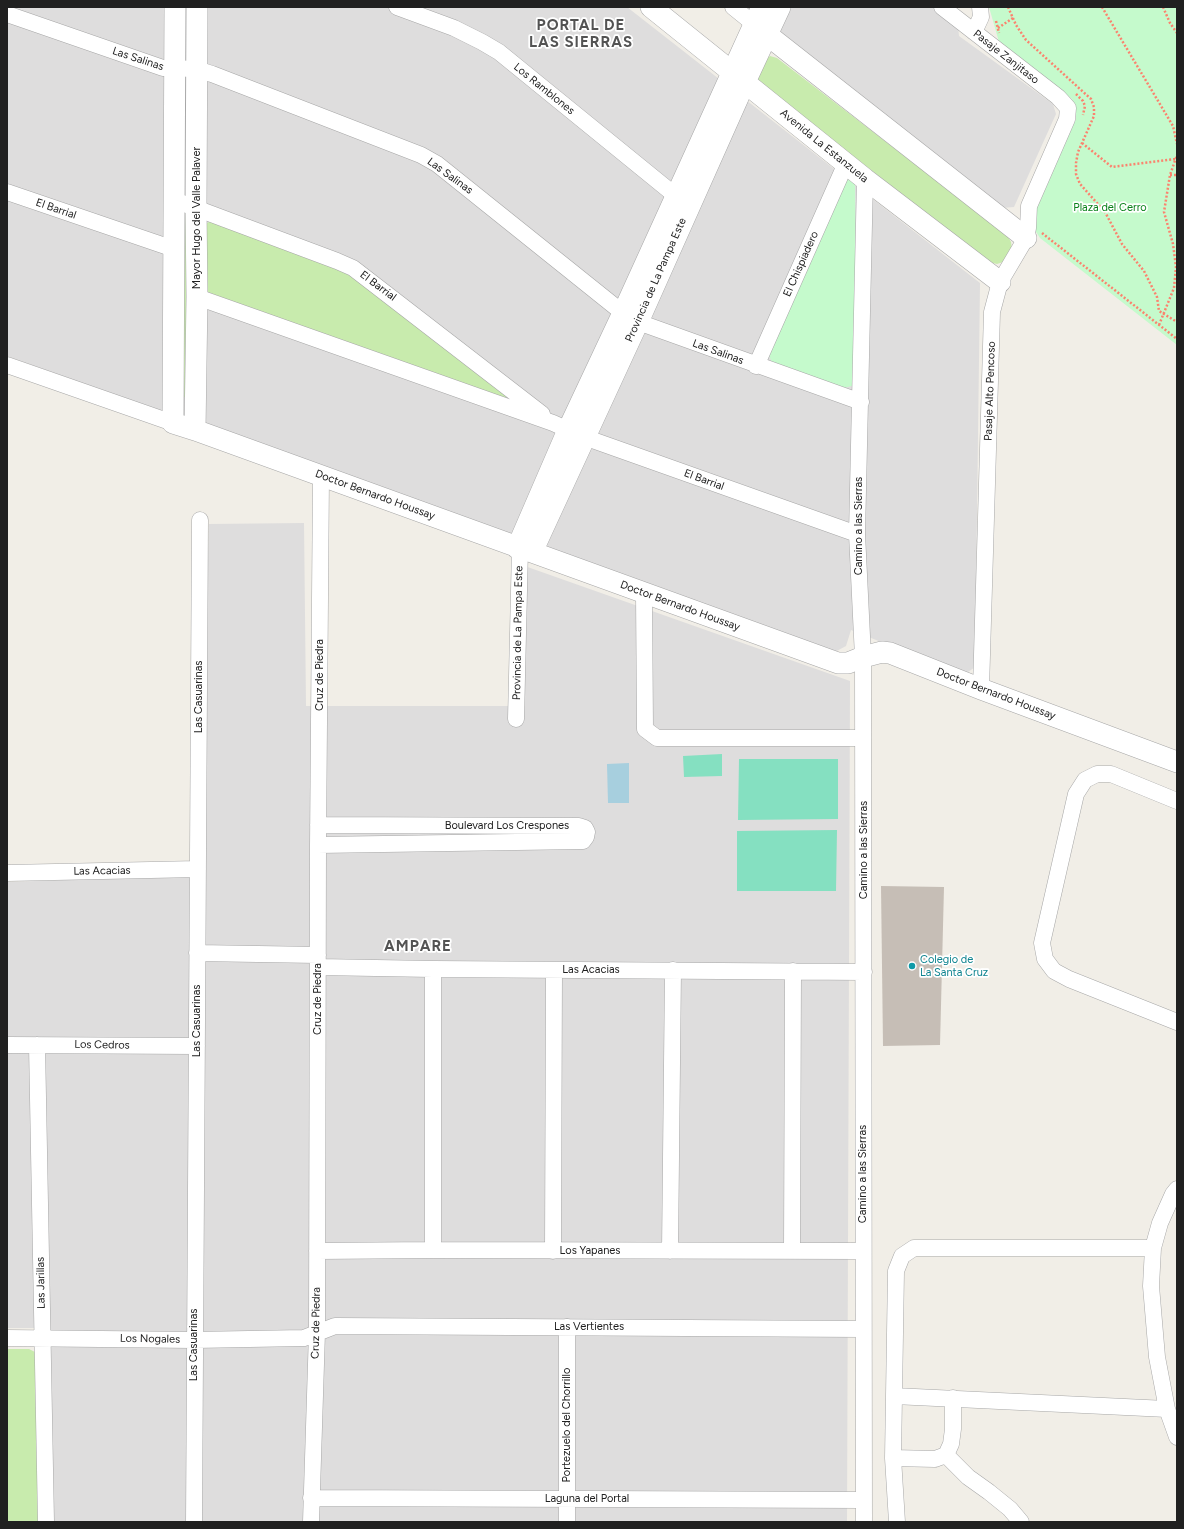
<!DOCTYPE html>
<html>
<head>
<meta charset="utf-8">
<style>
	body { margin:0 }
	#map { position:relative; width:1184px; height:1529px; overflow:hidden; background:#f1eee7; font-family:Figtree,sans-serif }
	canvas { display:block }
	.frame { position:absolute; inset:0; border:8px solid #202020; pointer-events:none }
</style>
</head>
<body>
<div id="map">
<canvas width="1184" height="1529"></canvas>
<div class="frame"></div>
</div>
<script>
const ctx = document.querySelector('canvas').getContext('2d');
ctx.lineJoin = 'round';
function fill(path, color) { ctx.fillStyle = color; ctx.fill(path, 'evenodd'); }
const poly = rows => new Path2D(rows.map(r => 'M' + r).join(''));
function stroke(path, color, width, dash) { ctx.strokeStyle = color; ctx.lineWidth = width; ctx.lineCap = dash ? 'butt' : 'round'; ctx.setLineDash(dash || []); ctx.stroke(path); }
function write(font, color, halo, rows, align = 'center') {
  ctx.font = font + ' Figtree,sans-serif'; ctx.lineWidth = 3.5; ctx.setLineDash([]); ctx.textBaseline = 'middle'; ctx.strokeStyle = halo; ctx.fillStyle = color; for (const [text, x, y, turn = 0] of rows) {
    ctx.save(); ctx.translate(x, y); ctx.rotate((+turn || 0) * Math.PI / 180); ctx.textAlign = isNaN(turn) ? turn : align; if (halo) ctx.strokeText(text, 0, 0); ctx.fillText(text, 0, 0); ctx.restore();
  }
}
fill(poly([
	[7,7,627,7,980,283,975,667,964,675,851,630,846,646,833,653,7,356],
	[746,7,956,7,959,36,1053,104,1056,114,1014,207,1001,208,773,31],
	[304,523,306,706,525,706,519,564,850,681,847,1522,51,1522,48,1328,7,1328,7,882,199,875,209,524]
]), '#dedddd');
fill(poly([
	[770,56,777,58,1007,235,1011,242,1012,250,1003,262,997,264,989,262,759,83,757,77,766,59],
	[180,213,189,213,188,397,180,397],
	[212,220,345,270,506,393,506,399,502,401,207,292,203,284,204,225],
	[7,1349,29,1349,35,1352,37,1356,40,1522,7,1522]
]), '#c8ebad');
fill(poly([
	[989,7,1177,7,1177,345,1040,238,1033,227,1033,217,1076,119,1076,109,1072,99,999,42],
	[848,178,855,184,857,376,852,386,843,388,772,363,769,355]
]), '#c5facc');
fill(poly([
	[722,754,722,776,684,777,683,756],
	[739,759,838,759,838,819,738,820],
	[837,830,836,891,737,891,737,831]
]), '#85e0c1');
fill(poly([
	[629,763,629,803,608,803,607,764]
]), '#a7cfde');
fill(poly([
	[881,886,944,887,940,1045,883,1046]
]), '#c6beb6');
const minor = poly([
	[397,7,454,28,482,42,499,52,676,196],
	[733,7,754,24],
	[942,7,1058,97,1068,108,1067,119,1029,206,1028,228,1026,238,1000,282,992,312,981,689],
	[7,14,163,68,196,69,212,74,421,155,437,164,623,313,638,322,861,402],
	[974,32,981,17,980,7],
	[7,192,174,249],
	[174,200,337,261,353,268,542,414],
	[197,297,553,423,584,437,857,534],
	[7,365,173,423],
	[756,366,846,163],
	[644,593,645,729,657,738,863,738],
	[516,719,520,548],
	[1177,801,1111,774,1097,774,1085,780,1076,794,1042,943,1045,959,1054,971,1069,979,1177,1022],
	[318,845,583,841,586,837,587,832,585,828,579,826,318,825],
	[7,873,198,869],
	[197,953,318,955],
	[318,967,433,969,864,972],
	[7,1045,197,1046],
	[37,1045,46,1522],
	[1177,1189,1173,1194,1160,1223,1153,1248,1151,1286,1157,1357,1167,1409,1177,1437],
	[433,1250,433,969],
	[317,1251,433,1250,863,1251],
	[553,1251,554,970],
	[670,1251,673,970],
	[792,1251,793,971],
	[567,1327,567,1522],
	[7,1338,194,1340,304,1338,335,1326,862,1329],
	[894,1396,1167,1409],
	[946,1455,968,1477,989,1492,1010,1509,1021,1522],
	[893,1458,935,1459,946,1455,951,1444,953,1429,953,1398],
	[311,1498,864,1500],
	[194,1522,200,520],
	[311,1522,317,1332,318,845,321,475],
	[864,1522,863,657,857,534,865,179],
	[897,1522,893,1458,896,1271,902,1256,914,1248,1153,1248]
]);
const tertiary = poly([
	[175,7,173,423,195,430,838,663,848,663,863,657,882,652,890,653,981,689,1177,762],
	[651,7,865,179,1000,282],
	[756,26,1026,238],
	[195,430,197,297,196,208,197,7],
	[517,548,568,430,623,313,762,7],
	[532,552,638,322,745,82,780,7]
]);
stroke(minor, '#a7a7a7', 17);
stroke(tertiary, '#a7a7a7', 22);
stroke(poly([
	[1008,7,1016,25,1026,40,1091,99,1094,107,1094,116,1078,152,1076,163,1076,174,1080,184,1105,212,1122,244,1144,271,1157,297,1159,311,1177,322],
	[1102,7,1173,126,1177,144],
	[1163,7,1170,23,1177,33],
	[996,21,999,33],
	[998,28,1013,18],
	[1076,94,1083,101,1085,106,1083,115],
	[1082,143,1112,167,1176,159],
	[1170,175,1177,175],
	[1042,233,1177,339],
	[1159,325,1174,288,1176,267,1173,244,1164,212,1170,175,1177,155]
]), '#fb836e', 2.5, [2, 2]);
stroke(minor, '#fff', 16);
stroke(tertiary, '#fff', 21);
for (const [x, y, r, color] of [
	[912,966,4,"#0f9aa8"]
]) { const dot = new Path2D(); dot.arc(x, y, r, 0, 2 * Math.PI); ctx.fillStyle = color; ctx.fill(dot); stroke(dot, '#fff', 1.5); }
write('11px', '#202020', '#fff', [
	["Pasaje Zanjitaso",1006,57,38],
	["Las Salinas",138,59,18],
	["Los Ramblones",544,89,39],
	["Avenida La Estanzuela",824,146,39],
	["Las Salinas",450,176,36],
	["El Barrial",56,209,19],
	["Mayor Hugo del Valle Palaver",197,218,-90],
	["El Chispiadero",801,264,-66],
	["Provincia de La Pampa Este",656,280,-66],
	["El Barrial",378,286,37],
	["Las Salinas",718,352,20],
	["Pasaje Alto Pencoso",990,391,-88],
	["El Barrial",704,480,20],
	["Doctor Bernardo Houssay",375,495,20],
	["Camino a las Sierras",859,526,-90],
	["Doctor Bernardo Houssay",680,606,20],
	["Provincia de La Pampa Este",518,633,-89],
	["Cruz de Piedra",320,675,-90],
	["Doctor Bernardo Houssay",996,694,21],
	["Las Casuarinas",199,697,-90],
	["Boulevard Los Crespones",507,826],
	["Camino a las Sierras",864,850,-90],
	["Las Acacias",102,871,-1],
	["Las Acacias",591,970],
	["Cruz de Piedra",318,999,-90],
	["Las Casuarinas",197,1021,-90],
	["Los Cedros",102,1045,1],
	["Camino a las Sierras",863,1174,-90],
	["Los Yapanes",590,1251],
	["Las Jarillas",41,1283,-91],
	["Cruz de Piedra",316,1323,-89],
	["Las Vertientes",589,1327],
	["Los Nogales",150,1339,1],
	["Las Casuarinas",194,1345,-90],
	["Portezuelo del Chorrillo",567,1425,-90],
	["Laguna del Portal",587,1499]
]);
write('11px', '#0b821b', '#fff', [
	["Plaza del Cerro",1110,208]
]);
write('11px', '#0d838f', '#fff', [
	["Colegio de",920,960],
	["La Santa Cruz",920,973]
], 'left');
ctx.letterSpacing = '1px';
write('bold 15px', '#535353', '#fff', [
	["PORTAL DE",581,26],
	["LAS SIERRAS",581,43],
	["AMPARE",418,947]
]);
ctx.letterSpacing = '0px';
</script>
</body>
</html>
